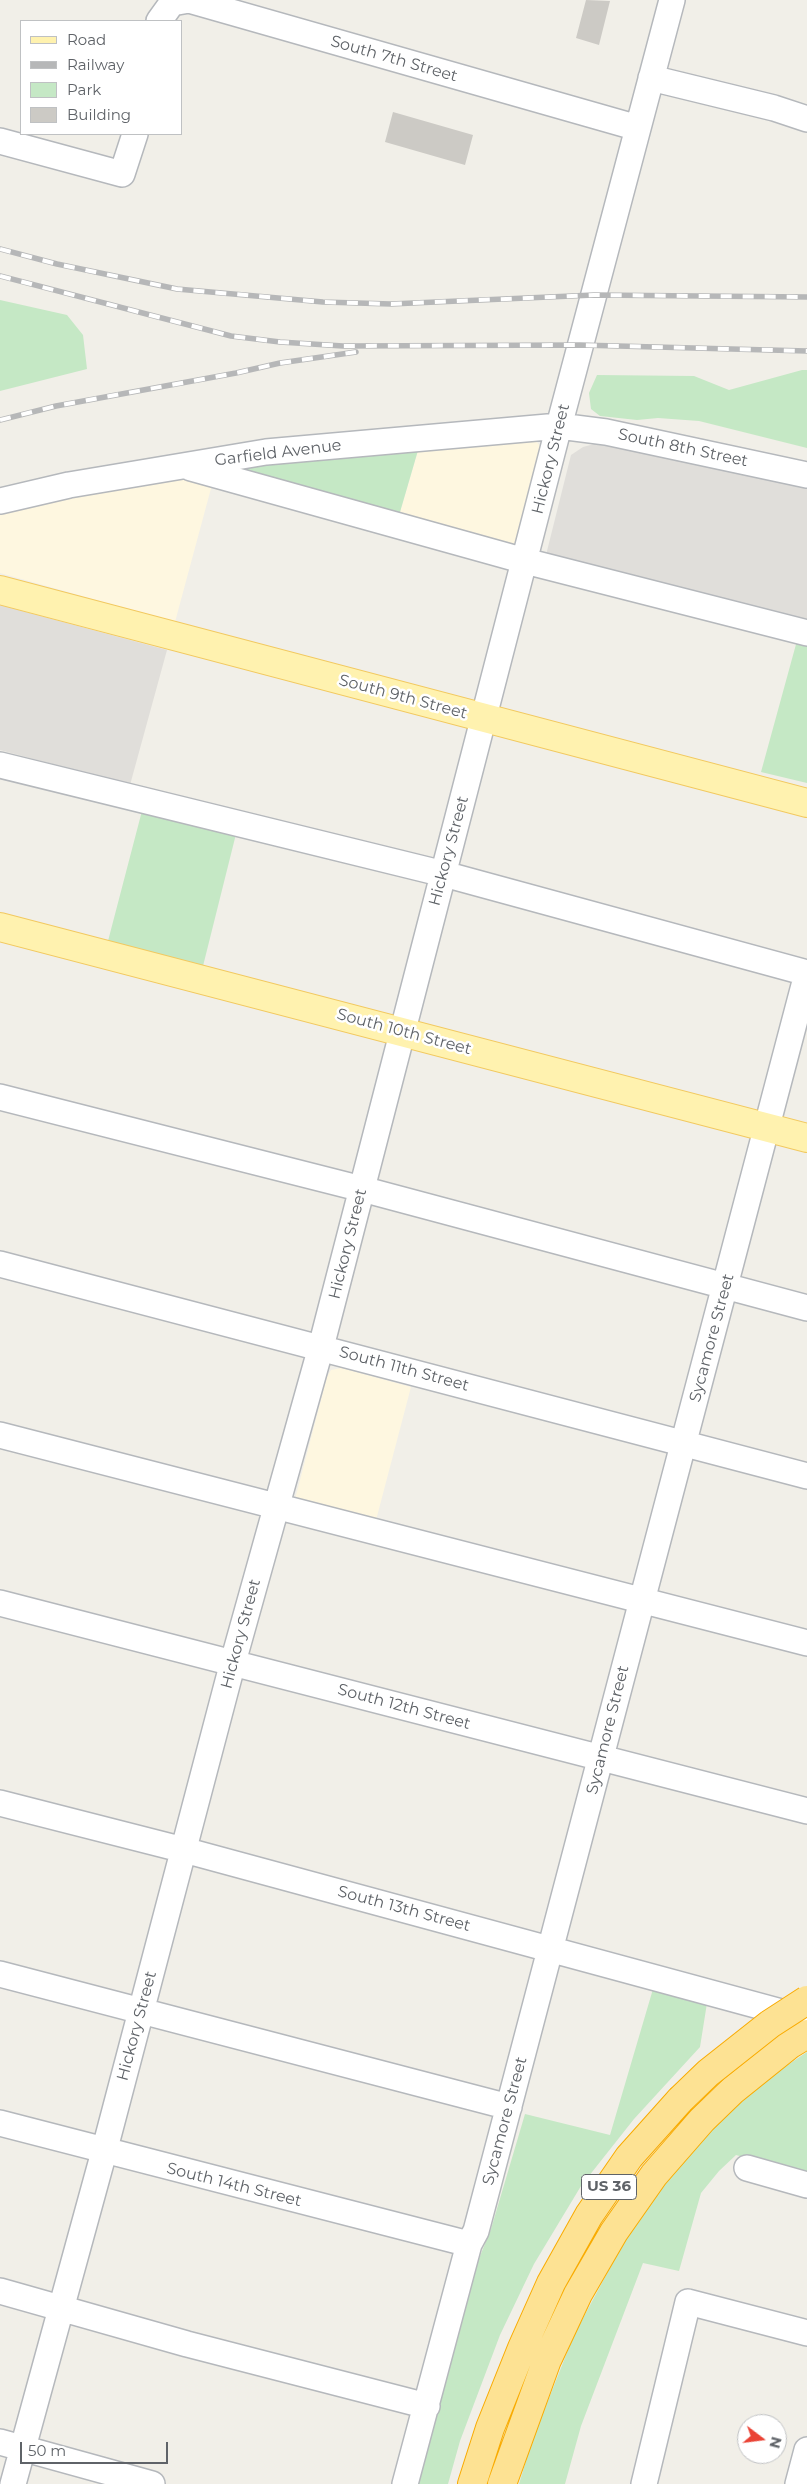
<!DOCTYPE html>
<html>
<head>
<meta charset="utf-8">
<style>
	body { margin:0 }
	#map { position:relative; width:807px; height:2484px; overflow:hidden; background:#f1efe8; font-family:Montserrat,sans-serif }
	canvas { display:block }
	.legend { position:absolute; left:20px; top:20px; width:162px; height:115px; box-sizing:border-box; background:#fff; border:1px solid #bfc1c3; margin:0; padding:6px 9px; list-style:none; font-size:15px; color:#5f6368 }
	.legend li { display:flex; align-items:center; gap:10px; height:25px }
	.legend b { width:25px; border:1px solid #bfc1c3 }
	.north { position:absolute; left:737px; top:2414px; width:50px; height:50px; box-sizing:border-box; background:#fff; border:1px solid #bfc1c3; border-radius:50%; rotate:105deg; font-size:14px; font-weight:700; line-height:20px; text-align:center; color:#5f6368 }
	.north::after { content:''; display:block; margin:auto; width:18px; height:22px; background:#ea4335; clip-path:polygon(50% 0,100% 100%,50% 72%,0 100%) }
	.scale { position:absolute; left:20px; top:2442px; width:148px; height:22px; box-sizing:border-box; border:2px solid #5f6368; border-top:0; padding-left:6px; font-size:15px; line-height:18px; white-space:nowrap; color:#5f6368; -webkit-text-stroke:4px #fff; paint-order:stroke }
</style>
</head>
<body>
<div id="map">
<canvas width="807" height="2484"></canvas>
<ul class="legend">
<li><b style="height:6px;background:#fff2af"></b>Road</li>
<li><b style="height:6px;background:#b6b7b8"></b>Railway</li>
<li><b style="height:14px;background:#c5e8c5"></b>Park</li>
<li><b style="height:14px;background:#cccac5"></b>Building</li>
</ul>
<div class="north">N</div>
<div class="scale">50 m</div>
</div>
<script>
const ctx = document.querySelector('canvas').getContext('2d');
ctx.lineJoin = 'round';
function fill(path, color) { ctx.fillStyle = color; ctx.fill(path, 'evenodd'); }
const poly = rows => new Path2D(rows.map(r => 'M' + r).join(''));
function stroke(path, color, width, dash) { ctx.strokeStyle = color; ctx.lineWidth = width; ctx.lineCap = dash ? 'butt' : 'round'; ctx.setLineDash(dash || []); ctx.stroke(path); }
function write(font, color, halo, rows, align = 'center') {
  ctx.font = font + ' Montserrat,sans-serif'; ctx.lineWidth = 5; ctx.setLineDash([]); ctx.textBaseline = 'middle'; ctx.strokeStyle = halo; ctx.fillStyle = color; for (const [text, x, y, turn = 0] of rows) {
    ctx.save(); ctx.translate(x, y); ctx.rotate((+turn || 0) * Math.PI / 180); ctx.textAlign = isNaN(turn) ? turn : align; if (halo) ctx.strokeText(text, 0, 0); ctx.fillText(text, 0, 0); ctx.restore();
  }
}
fill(poly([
	[535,440,542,448,514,552,398,519,419,447],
	[187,475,213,481,175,622,0,573,0,513],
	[341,1368,411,1387,375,1524,294,1503,327,1377,331,1370]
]), '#fef7e0');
fill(poly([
	[598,443,653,450,807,482,807,626,545,559,571,455,583,447],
	[0,605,167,650,130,785,0,750]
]), '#e0deda');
fill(poly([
	[0,300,67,315,83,335,87,369,0,391],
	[802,370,807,370,807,448,699,421,658,418,637,420,600,416,591,409,589,393,597,375,694,376,729,390],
	[419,447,398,519,244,477,239,465],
	[798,637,807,640,807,783,761,772],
	[143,807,237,830,203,966,108,941],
	[653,1989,707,2003,700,2047,634,2119,581,2186,534,2264,500,2335,460,2441,448,2484,417,2484,476,2266,491,2229,525,2114,610,2135],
	[807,2052,807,2175,736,2155,719,2171,701,2193,679,2271,643,2263,581,2426,565,2484,519,2484,532,2441,574,2335,626,2238,669,2176,722,2119,771,2076]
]), '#c5e8c5');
fill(poly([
	[586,0,610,1,599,45,576,38],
	[393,112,473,135,465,165,385,142]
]), '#cccac5');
const minor = poly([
	[159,21,172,3,189,0,638,128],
	[651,78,774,108,807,119],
	[0,141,122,174,135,134],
	[191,468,525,561,807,633],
	[0,501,69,485,266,452,559,426,606,432,807,475],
	[0,765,444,874,807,973],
	[0,1097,362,1189,807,1308],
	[0,1264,807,1476],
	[0,1435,807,1643],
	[0,1603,807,1811],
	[0,1803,184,1850,807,2019],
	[0,1974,509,2107],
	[0,2123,469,2244],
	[747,2168,807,2185],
	[0,2291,187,2344,427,2406],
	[0,2442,152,2484],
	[13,2484,104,2152,233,1662,321,1347,559,426,672,0],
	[405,2484,469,2244,476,2231,807,974],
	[644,2484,688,2302,807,2333],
	[798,2484,807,2450]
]);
const major = poly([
	[0,590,807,803],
	[0,927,807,1138]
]);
const highway = poly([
	[472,2484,490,2428,522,2348,551,2283,589,2215,629,2157,680,2100],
	[502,2484,547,2360,578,2294,614,2232,654,2175,702,2120,733,2090,789,2045,807,2034]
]);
stroke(minor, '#b5b8bc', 28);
stroke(major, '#f2c960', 30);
stroke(highway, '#f9ab00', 30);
stroke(minor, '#fff', 25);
stroke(major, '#fff2af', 28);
stroke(highway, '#fde293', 28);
const rail = poly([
	[0,249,57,264,177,289,323,302,391,304,594,295,807,297],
	[0,276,231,336,280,342,343,346,580,345,807,351],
	[0,420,56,406,236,373,280,363,356,352]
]);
stroke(rail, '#b6b7b8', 5.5);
stroke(rail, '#fff', 4, [11]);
const highwayBridge = poly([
	[680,2100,708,2073,770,2024,807,2000]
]);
stroke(highwayBridge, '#f9ab00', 30, []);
stroke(highwayBridge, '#fde293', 28);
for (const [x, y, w] of [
	[609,2187,55]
]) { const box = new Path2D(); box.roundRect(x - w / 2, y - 12.5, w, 25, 4); ctx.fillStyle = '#fff'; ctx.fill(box); stroke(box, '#5f6368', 1); }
write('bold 15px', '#5f6368', null, [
	["US 36",609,2187]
]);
write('16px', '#5f6368', '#fff', [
	["South 7th Street",394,59,16],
	["South 8th Street",683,448,12],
	["Garfield Avenue",278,453,-7],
	["Hickory Street",551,459,-76],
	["South 9th Street",403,697,15],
	["Hickory Street",449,851,-75],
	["South 10th Street",404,1032,15],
	["Hickory Street",348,1244,-76],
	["Sycamore Street",712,1338,-75],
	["South 11th Street",404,1369,15],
	["Hickory Street",241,1634,-75],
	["South 12th Street",404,1707,15],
	["Sycamore Street",608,1730,-76],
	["South 13th Street",404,1909,15],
	["Hickory Street",137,2026,-75],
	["Sycamore Street",505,2121,-75],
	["South 14th Street",234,2185,14]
]);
</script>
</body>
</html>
